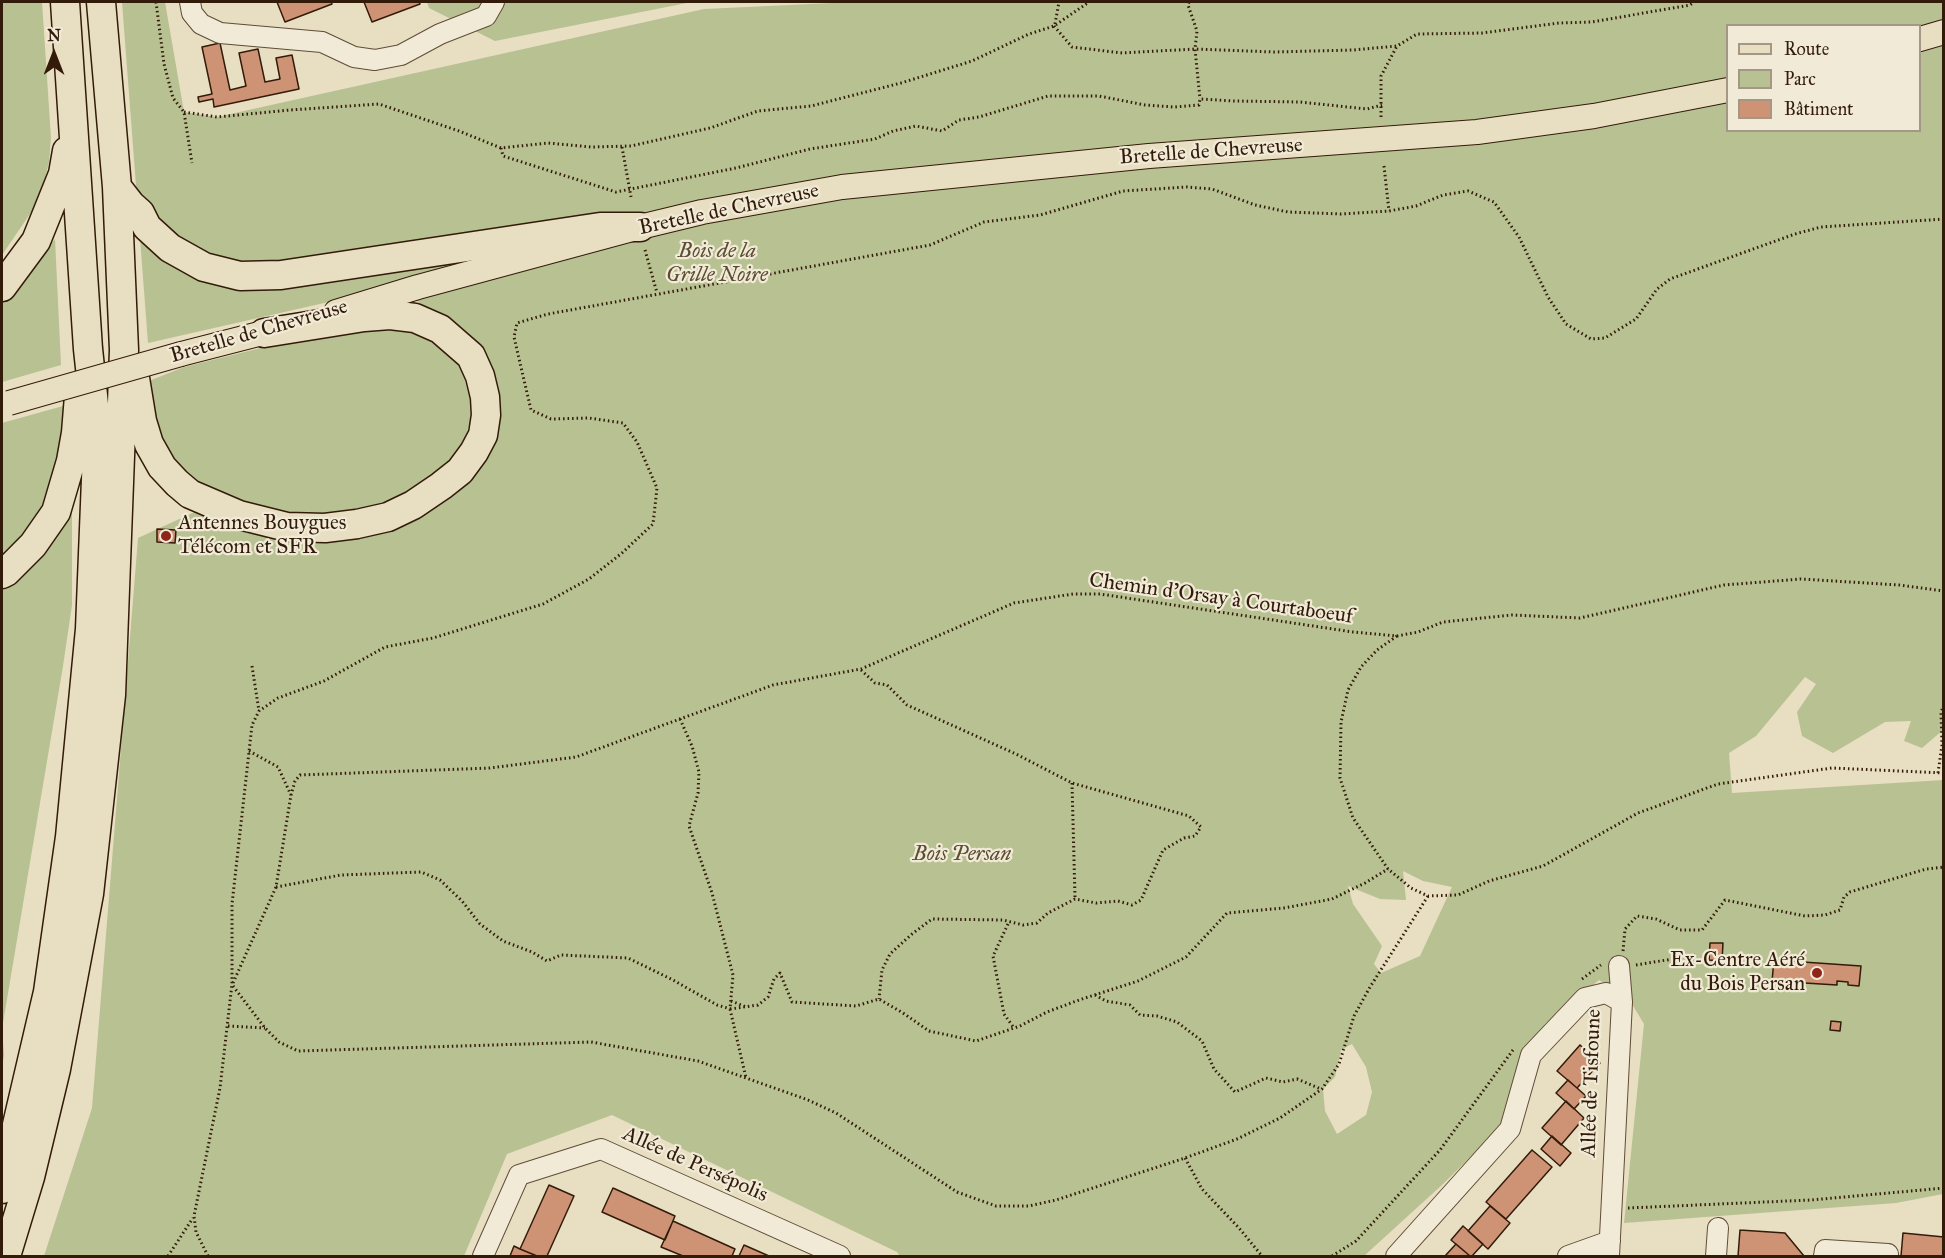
<!DOCTYPE html>
<html>
<head>
<meta charset="utf-8">
<style>
	body { margin:0 }
	#map { position:relative; width:1945px; height:1258px; overflow:hidden; background:#e8dec2; font-family:"IM FELL Great Primer",serif }
	canvas { display:block }
	.frame { position:absolute; inset:0; border:3px solid #331b0a; pointer-events:none }
	.legend { position:absolute; left:1726px; top:24px; width:195px; height:108px; box-sizing:border-box; background:#f0ead7; border:2px solid #a49785; margin:0; padding:8px 10px; list-style:none; font-size:18px; color:#331b0a }
	.legend li { display:flex; align-items:center; gap:12px; height:30px }
	.legend b { width:30px; border:2px solid #a49785 }
	.north { position:absolute; left:24px; top:24px; width:60px; height:60px; -webkit-text-stroke:4px #f0ead7; paint-order:stroke; rotate:0deg; font-size:16px; font-weight:700; line-height:24px; text-align:center; color:#331b0a }
	.north::after { content:''; display:block; margin:auto; width:21px; height:27px; background:#331b0a; clip-path:polygon(50% 0,100% 100%,50% 72%,0 100%) }
</style>
</head>
<body>
<div id="map">
<canvas width="1945" height="1258"></canvas>
<div class="frame"></div>
<ul class="legend">
<li><b style="height:8px;background:#e8dec2"></b>Route</li>
<li><b style="height:16px;background:#b8c192"></b>Parc</li>
<li><b style="height:16px;background:#cd9374"></b>Bâtiment</li>
</ul>
<div class="north">N</div>
</div>
<script>
const ctx = document.querySelector('canvas').getContext('2d');
ctx.lineJoin = 'round';
function fill(path, color) { ctx.fillStyle = color; ctx.fill(path, 'evenodd'); }
const poly = rows => new Path2D(rows.map(r => 'M' + r).join(''));
function stroke(path, color, width, dash) { ctx.strokeStyle = color; ctx.lineWidth = width; ctx.lineCap = dash ? 'butt' : 'round'; ctx.setLineDash(dash || []); ctx.stroke(path); }
function write(font, color, halo, rows, align = 'center') {
  ctx.font = font + ' "IM FELL Great Primer",serif'; ctx.lineWidth = 4.5; ctx.setLineDash([]); ctx.textBaseline = 'middle'; ctx.strokeStyle = halo; ctx.fillStyle = color; for (const [text, x, y, turn = 0] of rows) {
    ctx.save(); ctx.translate(x, y); ctx.rotate((+turn || 0) * Math.PI / 180); ctx.textAlign = isNaN(turn) ? turn : align; if (halo) ctx.strokeText(text, 0, 0); ctx.fillText(text, 0, 0); ctx.restore();
  }
}
fill(poly([
	[2,2,42,2,51,138,49,162,43,187,34,208,2,255],
	[122,2,165,2,184,112,217,117,704,9,854,2,1943,2,1943,730,1922,748,1904,741,1911,721,1885,722,1833,753,1802,736,1797,712,1816,684,1805,677,1756,736,1729,753,1732,793,1943,780,1943,1194,1896,1203,1624,1223,1644,1024,1629,999,1599,980,1545,1024,1515,1113,1443,1184,1364,1256,900,1256,897,1252,612,1115,507,1154,464,1256,44,1256,92,1108,138,538,201,509,402,523,449,498,479,465,476,349,399,286,148,343],
	[1728,26,1920,26,1920,130,1728,130],
	[1403,871,1423,881,1452,887,1420,956,1381,973,1374,964,1382,946,1353,904,1348,886,1380,899,1406,900],
	[1352,1044,1366,1067,1372,1092,1366,1115,1337,1134,1325,1111,1323,1089,1335,1077,1341,1050],
	[427,2,692,2,495,41,429,8],
	[55,239,61,365,2,382,2,300],
	[367,330,412,330,444,346,462,369,473,411,465,440,443,469,399,498,351,511,306,515,248,505,204,486,183,473,168,454,154,421,149,381,184,367,313,335],
	[63,406,63,443,52,491,36,523,2,553,2,423],
	[72,512,72,605,63,666,2,1029,4,1055,2,1068,2,583,51,537]
]), '#b8c192');
const building = poly([
	[277,2,331,2,332,4,285,22,277,2],
	[364,2,419,2,420,4,372,22,364,2],
	[220,43,230,90,246,86,239,53,258,49,265,82,280,79,276,58,292,55,299,89,214,107,213,99,199,102,198,97,212,94,202,47,220,43],
	[157,529,176,530,175,543,157,542,157,529],
	[1710,943,1723,943,1722,961,1709,960,1710,943],
	[1774,960,1861,966,1859,986,1848,985,1848,982,1837,981,1837,985,1772,981,1774,960],
	[1831,1021,1841,1022,1840,1031,1830,1030,1831,1021],
	[1580,1045,1600,1063,1577,1088,1557,1071,1580,1045],
	[1568,1080,1586,1096,1574,1109,1556,1093,1568,1080],
	[1566,1101,1584,1118,1561,1145,1542,1128,1566,1101],
	[1552,1136,1571,1153,1560,1166,1541,1149,1552,1136],
	[1532,1150,1552,1167,1506,1219,1486,1202,1532,1150],
	[549,1185,574,1196,547,1256,537,1256,520,1249,549,1185],
	[613,1188,675,1216,665,1240,602,1212,613,1188],
	[1490,1206,1510,1223,1488,1249,1468,1231,1490,1206],
	[673,1221,735,1249,732,1256,683,1256,661,1247,673,1221],
	[1463,1226,1483,1244,1472,1256,1470,1256,1451,1240,1463,1226],
	[1740,1230,1785,1233,1804,1256,1738,1256,1740,1230],
	[1903,1233,1944,1237,1944,1256,1901,1256,1903,1233],
	[1456,1244,1470,1256,1445,1256,1456,1244],
	[744,1245,769,1256,739,1256,744,1245],
	[514,1246,520,1249,537,1256,510,1256,514,1246]
]);
fill(building, '#cd9374');
stroke(building, '#331b0a', 1.5);
const minor = poly([
	[190,2,192,13,201,24,220,33,322,42,354,57,375,60,401,55,440,34,486,16,494,2],
	[1619,966,1622,1002],
	[483,1256,519,1175,601,1149,840,1256],
	[1396,1256,1510,1129,1531,1055,1585,998,1606,993,1622,1002,1609,1256],
	[1568,1256,1610,1241],
	[1716,1256,1718,1228],
	[1824,1256,1825,1250,1888,1254]
]);
const major = poly([
	[1920,39,1944,32],
	[336,312,418,287,640,227,702,212,842,187,1149,156,1477,132,1594,116,1728,90],
	[181,354,282,328]
]);
const highway = poly([
	[117,187,131,205,140,213,147,227,170,248,204,267,240,276,281,275,600,227,640,227],
	[2,287,36,241,63,174,67,151],
	[134,372,142,421,149,444,162,467,177,483,190,494,239,515,287,527,325,528,357,524,388,517,413,505,441,486,460,471,474,452,483,435,486,415,485,397,480,376,471,356,440,329,415,318,390,315,364,317,264,333],
	[2,574,6,572,33,545,56,512,71,461,76,433,79,396],
	[2,1189,48,992,70,837,90,629,97,454,95,414,88,349,65,2],
	[6,1256,30,1177,56,1069,89,894,111,695,124,350,117,187,101,2]
]);
stroke(minor, '#604c38', 22);
stroke(major, '#331b0a', 26);
stroke(highway, '#331b0a', 31);
stroke(poly([
	[156,2,164,64,173,98,184,112,192,163],
	[1189,2,1188,5,1197,31,1195,49,1200,99],
	[1055,24,1059,2],
	[1054,26,1072,47,1122,53,1195,49,1274,52,1353,50,1397,46,1417,34,1482,33,1559,23,1592,22,1690,5,1694,2],
	[184,112,217,117,290,110,379,104,459,131,501,148,548,143,591,147,631,146,710,128,758,111,811,106,901,83,972,61,1029,34,1054,26,1089,2],
	[1381,117,1381,76,1397,46],
	[622,147,631,197],
	[501,148,503,156,616,192,736,168,810,149,875,139,893,131,916,126,942,131,959,120,979,117,1048,96,1099,96,1145,105,1174,107,1199,105,1200,99,1235,101,1300,102,1367,109,1382,105],
	[1384,166,1389,211],
	[645,250,657,293],
	[1397,636,1377,650,1361,667,1348,690,1341,722,1340,778,1353,818,1388,869,1411,888,1428,896,1458,895,1489,881,1543,866,1638,813,1718,784,1832,768,1944,773],
	[252,666,259,711],
	[861,670,875,683,887,685,907,705,1016,754,1072,783,1189,816,1201,827,1195,836,1184,838,1163,850,1141,900,1132,905,1118,901,1096,903,1075,899,1048,913,1037,923,1023,925,1003,920,932,919,912,934,890,954,882,970,879,999],
	[680,719,692,746,699,772,698,793,689,826,712,893,733,975,730,1009,746,1078],
	[249,751,278,767,291,795],
	[1938,773,1942,745,1941,712,1944,705],
	[1072,783,1075,898],
	[276,887,341,875,421,872,440,880,462,901,480,924,503,941,532,952,547,961,561,955,628,958,673,980,717,1005,731,1009],
	[1008,924,993,956,1004,1014,1014,1028],
	[1623,951,1625,929,1637,916,1656,919,1680,930,1702,930,1725,900,1805,916,1825,915,1840,910,1844,897,1850,892,1926,869,1944,867],
	[1636,965,1697,955],
	[1582,979,1601,965],
	[233,983,276,887,291,795,295,781,300,775,490,768,576,757,773,685,861,669,1014,603,1073,594,1100,594,1353,632,1397,636,1418,632,1443,622,1512,615,1580,618,1724,585,1801,579,1899,585,1944,591],
	[233,986,265,1028,279,1042,298,1051,591,1042,698,1061,808,1100,836,1113,957,1192,996,1206,1029,1206,1056,1200,1185,1158,1237,1139,1280,1118,1322,1089,1339,1064,1354,1016,1370,987,1428,896],
	[1095,995,1106,1001,1130,1005,1140,1015,1157,1016,1177,1022,1202,1041,1214,1069,1235,1092,1266,1078,1283,1082,1297,1079,1321,1089],
	[731,1001,746,1007],
	[730,1009,758,1005,768,997,774,979,780,973,792,1002,856,1006,879,999,903,1013,929,1031,976,1041,1020,1026,1047,1012,1079,1000,1138,981,1186,957,1227,913,1284,908,1332,899,1365,883,1388,869],
	[228,1026,265,1028],
	[1185,1158,1202,1189,1239,1228,1262,1256],
	[1628,1208,1811,1200,1944,1188],
	[168,1256,193,1218],
	[208,1256,196,1232,194,1216,220,1088,232,984,232,904,252,725,259,711,278,698,324,681,385,647,433,638,543,604,589,579,622,553,653,524,657,488,637,442,623,423,589,418,551,419,531,410,514,337,517,323,548,314,930,245,984,222,1040,215,1123,191,1187,187,1212,189,1255,205,1288,212,1341,214,1389,211,1416,206,1443,195,1468,191,1494,202,1519,237,1548,297,1566,324,1591,339,1605,338,1636,319,1657,289,1670,279,1795,234,1821,227,1944,219],
	[1332,1256,1356,1241,1440,1150,1513,1050]
]), '#331b0a', 3, [1.5, 3]);
stroke(minor, '#f0ead7', 20);
stroke(major, '#e8dec2', 24);
stroke(highway, '#e8dec2', 28);
const majorBridge = poly([
	[9,403,181,354]
]);
stroke(majorBridge, '#331b0a', 26, []);
stroke(majorBridge, '#e8dec2', 24);
for (const [x, y, r, color] of [
	[166,536,6,"#8f2418"],
	[1817,973,6,"#8f2418"]
]) { const dot = new Path2D(); dot.arc(x, y, r, 0, 2 * Math.PI); ctx.fillStyle = color; ctx.fill(dot); stroke(dot, '#f0ead7', 2); }
write('21px', '#331b0a', '#f0ead7', [
	["Bretelle de Chevreuse",1211,152,-4],
	["Bretelle de Chevreuse",729,210,-12],
	["Bretelle de Chevreuse",259,332,-16],
	["Chemin d'Orsay à Courtaboeuf",1221,599,8],
	["Allée de Tisfoune",1592,1083,-88],
	["Allée de Persépolis",695,1165,24]
]);
write('italic 21px', '#5b4d33', '#f0ead7', [
	["Bois de la",717,252],
	["Grille Noire",717,276],
	["Bois Persan",962,855]
]);
write('21px', '#331b0a', '#f0ead7', [
	["Antennes Bouygues",178,524],
	["Télécom et SFR",178,548],
	["Ex-Centre Aéré",1805,961,"right"],
	["du Bois Persan",1805,985,"right"]
], 'left');
</script>
</body>
</html>
